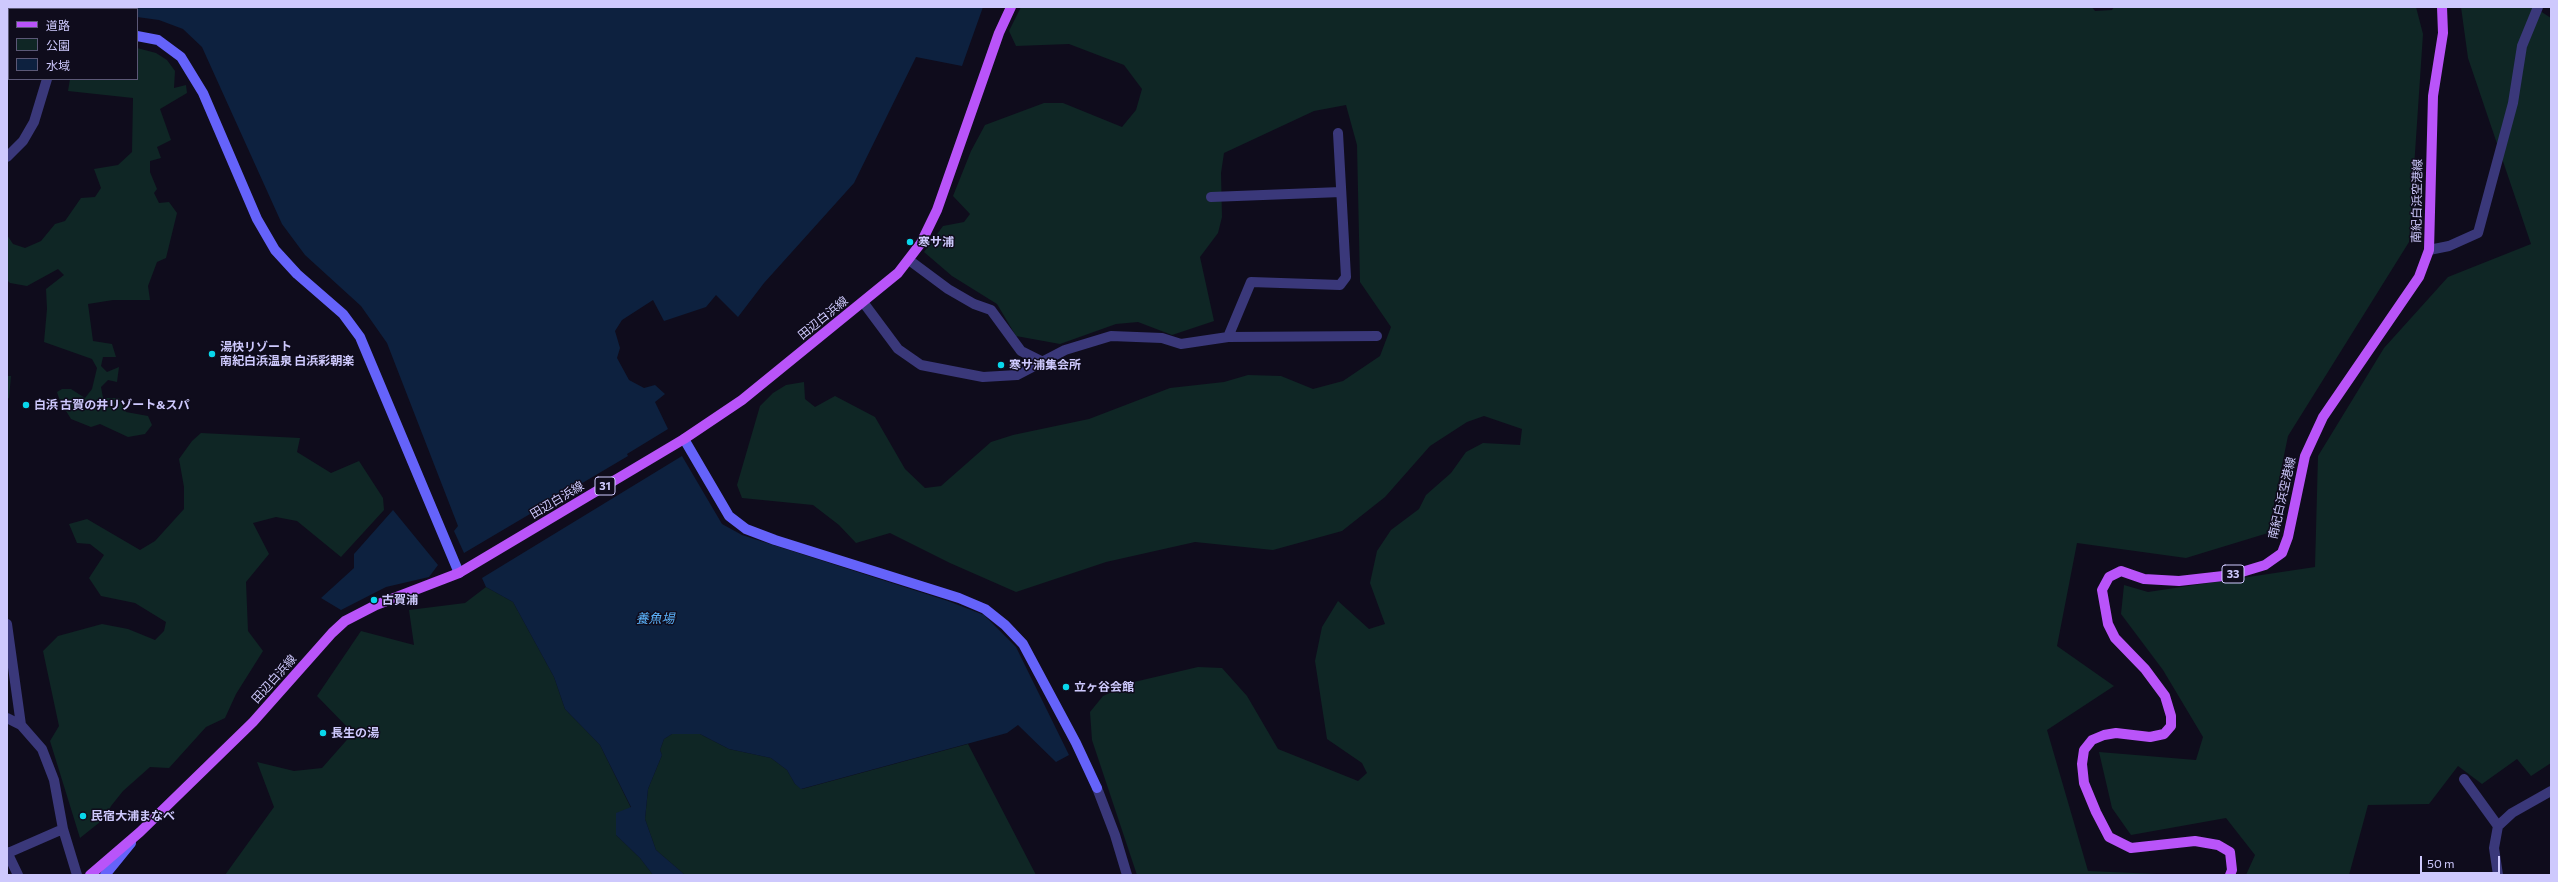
<!DOCTYPE html>
<html>
<head>
<meta charset="utf-8">
<style>
	body { margin:0 }
	#map { position:relative; width:2558px; height:882px; overflow:hidden; background:#0f0c1c; font-family:Commissioner,"Noto Sans JP",sans-serif }
	canvas { display:block }
	.frame { position:absolute; inset:0; border:8px solid #cec9fd; pointer-events:none }
	.legend { position:absolute; left:8px; top:8px; width:130px; height:72px; box-sizing:border-box; background:#0f0c1c; border:1px solid #5b5876; margin:0; padding:5px 7px; list-style:none; font-size:12px; color:#cec9fd }
	.legend li { display:flex; align-items:center; gap:8px; height:20px }
	.legend b { width:20px; border:1px solid #5b5876 }
	.scale { position:absolute; left:2420px; top:856px; width:80px; height:18px; box-sizing:border-box; border:2px solid #cec9fd; border-top:0; padding-left:5px; font-size:12px; line-height:14px; white-space:nowrap; color:#cec9fd; -webkit-text-stroke:3px #0f0c1c; paint-order:stroke }
</style>
</head>
<body>
<div id="map">
<canvas width="2558" height="882"></canvas>
<div class="frame"></div>
<ul class="legend">
<li><b style="height:5px;background:#b954f9"></b>道路</li>
<li><b style="height:11px;background:#0f2625"></b>公園</li>
<li><b style="height:11px;background:#0d213f"></b>水域</li>
</ul>
<div class="scale">50 m</div>
</div>
<script>
const ctx = document.querySelector('canvas').getContext('2d');
ctx.lineJoin = 'round';
function fill(path, color) { ctx.fillStyle = color; ctx.fill(path, 'evenodd'); }
const poly = rows => new Path2D(rows.map(r => 'M' + r).join(''));
function stroke(path, color, width, dash) { ctx.strokeStyle = color; ctx.lineWidth = width; ctx.lineCap = dash ? 'butt' : 'round'; ctx.setLineDash(dash || []); ctx.stroke(path); }
function write(font, color, halo, rows, align = 'center') {
  ctx.font = font + ' Commissioner,"Noto Sans JP",sans-serif'; ctx.lineWidth = 3; ctx.setLineDash([]); ctx.textBaseline = 'middle'; ctx.strokeStyle = halo; ctx.fillStyle = color; for (const [text, x, y, turn = 0] of rows) {
    ctx.save(); ctx.translate(x, y); ctx.rotate((+turn || 0) * Math.PI / 180); ctx.textAlign = isNaN(turn) ? turn : align; if (halo) ctx.strokeText(text, 0, 0); ctx.fillText(text, 0, 0); ctx.restore();
  }
}
fill(poly([
	[1021,7,2092,7,2095,11,2112,10,2114,7,2416,7,2423,34,2409,242,2288,436,2268,533,2186,558,2077,543,2057,646,2114,686,2047,730,2088,871,2180,875,1137,875,1092,740,1090,712,1103,696,1134,682,1198,667,1222,668,1247,696,1278,749,1358,781,1367,773,1362,763,1327,739,1315,661,1322,627,1338,601,1369,629,1385,624,1370,583,1377,551,1391,530,1419,509,1426,495,1451,473,1466,452,1483,443,1520,445,1522,429,1484,416,1467,422,1430,446,1385,497,1342,531,1273,550,1195,542,1106,562,1016,592,950,563,890,533,856,543,839,525,813,505,742,498,737,485,760,406,773,393,786,385,804,382,805,399,815,407,835,396,875,417,905,469,925,488,941,486,991,442,1013,435,1089,419,1170,388,1224,382,1248,375,1281,376,1313,389,1343,381,1380,356,1391,327,1360,282,1357,145,1346,105,1314,111,1224,153,1221,173,1222,217,1218,233,1200,257,1214,321,1172,335,1138,322,1116,324,1060,344,1016,336,997,304,952,276,924,252,943,226,964,222,970,214,953,196,971,151,985,125,1044,103,1063,103,1122,127,1136,110,1142,89,1124,65,1069,44,1016,46,1009,31],
	[2461,7,2534,7,2551,18,2551,763,2531,776,2517,759,2482,784,2458,766,2429,804,2368,805,2349,875,2246,875,2255,855,2226,818,2131,835,2112,808,2099,752,2196,760,2203,737,2163,670,2121,614,2124,585,2148,592,2315,567,2318,456,2384,348,2448,277,2531,244,2468,58],
	[137,48,156,53,167,60,175,71,174,88,186,85,187,93,160,109,171,140,157,147,161,158,150,161,150,172,157,189,154,193,159,203,169,202,177,213,166,258,157,262,148,286,150,300,113,300,88,304,93,341,112,344,116,357,103,357,101,366,107,372,119,367,117,382,108,380,101,387,103,398,119,398,126,412,148,416,152,425,145,434,128,437,100,424,91,427,71,419,60,401,57,392,62,389,71,389,85,398,92,389,97,368,92,359,44,342,47,309,46,289,64,275,58,269,27,286,10,283,7,280,7,235,13,244,25,248,41,241,55,224,65,221,81,198,95,197,101,188,94,169,118,165,132,152,133,98,68,91,70,79,137,79],
	[7,376,11,376,9,398,7,399],
	[201,433,300,438,297,452,331,473,359,461,383,498,384,510,341,557,297,521,276,517,253,523,269,554,246,582,248,631,263,651,236,694,225,718,206,727,169,768,150,767,123,791,111,806,105,818,80,838,50,741,59,726,43,651,58,636,102,624,128,629,155,640,164,631,166,622,135,603,101,596,89,578,104,555,90,544,77,543,69,524,87,519,140,550,155,541,184,509,184,487,179,459,192,441],
	[486,587,513,602,554,677,565,709,600,745,631,808,616,835,640,858,653,875,225,875,274,807,257,762,294,771,322,768,353,733,317,696,361,631,414,645,409,610,465,603],
	[672,734,700,734,729,749,771,758,787,770,795,784,802,789,968,744,1036,875,685,875,656,850,645,819,648,789,662,755,660,750,664,739]
]), '#0f2625');
fill(poly([
	[53,7,983,7,962,66,916,57,854,183,764,283,738,317,716,295,706,307,664,321,653,300,622,320,615,331,620,348,617,358,629,380,644,388,655,385,665,394,655,402,668,429,627,454,628,456,464,553,454,531,458,526,387,343,361,306,305,255,282,224,202,47,183,29,159,20,137,17,137,9,61,9],
	[682,456,722,524,742,535,948,601,984,615,1016,647,1069,755,1056,762,1018,725,1007,733,801,789,795,784,787,770,771,758,729,749,700,734,672,734,664,739,660,750,662,755,648,789,645,819,656,850,685,875,653,875,640,858,616,835,616,813,631,807,600,745,565,709,554,677,513,602,486,587,482,578],
	[393,510,438,565,429,577,386,587,341,610,321,598,354,568,354,554]
]), '#0d213f');
stroke(poly([
	[46,7,47,9],
	[7,157,23,141,34,122,47,79],
	[1211,197,1341,192],
	[2429,250,2449,246,2478,233,2513,103,2522,46,2538,7],
	[909,260,948,289,974,304,991,310,1021,351,1043,362],
	[863,302,898,349,921,365,983,377,1017,375,1065,350,1111,336,1162,338,1181,344,1228,337,1377,336],
	[1228,337,1251,282,1340,285,1346,277,1338,133],
	[7,624,21,725],
	[7,718,21,725,42,749,54,780,63,829,77,875],
	[2464,779,2498,826],
	[1097,788,1115,835,1127,875],
	[7,852,18,875],
	[8,853,63,829],
	[2498,875,2494,848,2498,826,2512,813,2551,791]
]), '#3a387a', 10);
stroke(poly([
	[137,36,158,40,181,57,203,93,257,219,275,250,297,274,343,314,360,337,459,573],
	[684,439,729,516,746,529,775,540,959,598,985,609,1005,625,1023,644,1076,743,1097,788],
	[105,875,131,843]
]), '#6563fa', 10);
stroke(poly([
	[90,875,140,832,253,722,332,633,345,621,376,605,459,573,684,439,742,400,898,273,921,243,937,210,999,33,1011,7],
	[2230,875,2232,870,2230,852,2218,845,2195,841,2131,848,2109,837,2096,812,2084,783,2082,764,2084,750,2092,740,2104,735,2116,733,2150,737,2164,734,2171,726,2171,716,2165,696,2145,669,2115,638,2108,624,2102,590,2109,577,2121,571,2144,579,2179,581,2232,575,2265,565,2282,553,2288,537,2305,456,2323,417,2419,277,2429,250,2433,96,2443,33,2442,7]
]), '#b954f9', 10);
for (const [x, y, r, color] of [
	[910,242,4,"#08d7eb"],
	[212,354,4,"#08d7eb"],
	[1001,365,4,"#08d7eb"],
	[26,405,4,"#08d7eb"],
	[374,600,4,"#08d7eb"],
	[1066,687,4,"#08d7eb"],
	[323,733,4,"#08d7eb"],
	[83,816,4,"#08d7eb"]
]) { const dot = new Path2D(); dot.arc(x, y, r, 0, 2 * Math.PI); ctx.fillStyle = color; ctx.fill(dot); stroke(dot, '#0f0c1c', 1.5); }
for (const [x, y, w] of [
	[605,486,20],
	[2233,574,22]
]) { const box = new Path2D(); box.roundRect(x - w / 2, y - 9, w, 18, 3); ctx.fillStyle = '#0f0c1c'; ctx.fill(box); stroke(box, '#cec9fd', 1); }
write('bold 11px', '#cec9fd', null, [
	["31",605,486],
	["33",2233,574]
]);
write('12px', '#cec9fd', '#0f0c1c', [
	["南紀白浜空港線",2417,201,-89],
	["田辺白浜線",823,318,-39],
	["南紀白浜空港線",2282,498,-77],
	["田辺白浜線",557,500,-31],
	["田辺白浜線",274,679,-48]
]);
write('bold 12px', '#cec9fd', '#0f0c1c', [
	["寒サ浦",918,242],
	["湯快リゾート",220,347],
	["南紀白浜温泉 白浜彩朝楽",220,361],
	["寒サ浦集会所",1009,365],
	["白浜 古賀の井リゾート&スパ",34,405],
	["古賀浦",382,600],
	["立ヶ谷会館",1074,687],
	["長生の湯",331,733],
	["民宿大浦まなべ",91,816]
], 'left');
write('italic 13px', '#5bb2fa', '#0f0c1c', [
	["養魚場",655,619]
]);
</script>
</body>
</html>
